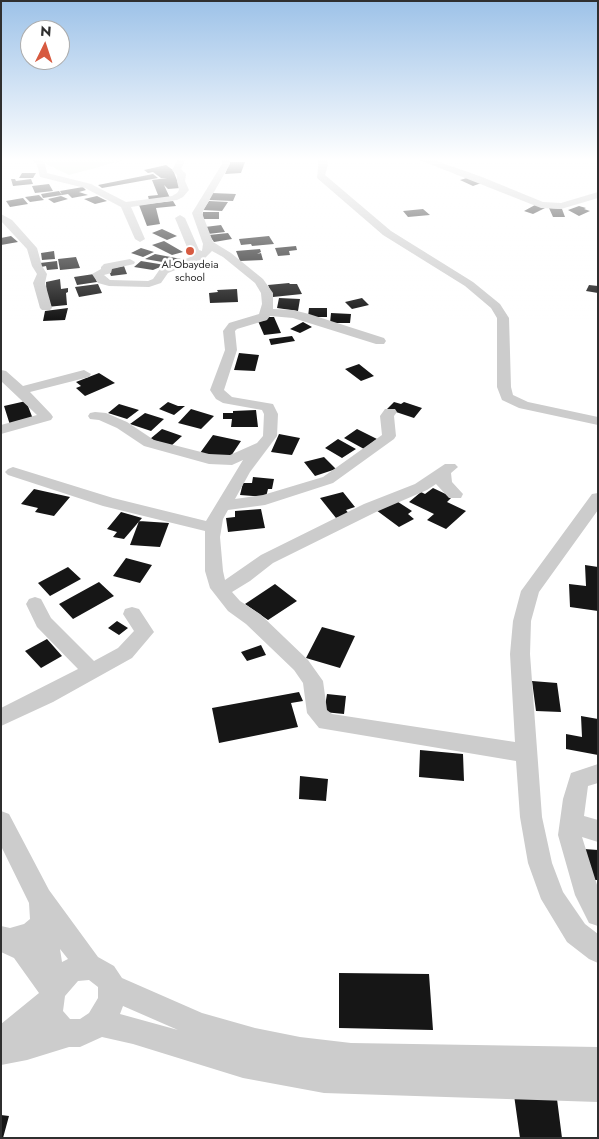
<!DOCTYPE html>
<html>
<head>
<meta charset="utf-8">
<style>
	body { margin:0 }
	#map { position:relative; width:599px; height:1139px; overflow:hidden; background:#fff; font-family:Jost,sans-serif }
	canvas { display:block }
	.frame { position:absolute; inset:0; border:2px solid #2f2f2f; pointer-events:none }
	.north { position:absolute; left:20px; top:20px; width:50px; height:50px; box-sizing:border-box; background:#fff; border:1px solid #acacac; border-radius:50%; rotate:4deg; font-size:14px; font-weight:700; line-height:20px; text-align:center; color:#2f2f2f }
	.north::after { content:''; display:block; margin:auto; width:18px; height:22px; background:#d75a40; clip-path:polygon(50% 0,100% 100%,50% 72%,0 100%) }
</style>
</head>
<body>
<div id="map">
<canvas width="599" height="1139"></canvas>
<div class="frame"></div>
<div class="north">N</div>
</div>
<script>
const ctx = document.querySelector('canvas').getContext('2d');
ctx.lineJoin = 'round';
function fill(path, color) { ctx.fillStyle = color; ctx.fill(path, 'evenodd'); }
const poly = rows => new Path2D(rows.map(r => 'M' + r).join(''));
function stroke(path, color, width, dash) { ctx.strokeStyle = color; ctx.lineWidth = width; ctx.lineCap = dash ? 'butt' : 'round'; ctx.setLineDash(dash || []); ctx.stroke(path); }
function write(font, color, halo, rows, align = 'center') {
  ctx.font = font + ' Jost,sans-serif'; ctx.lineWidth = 5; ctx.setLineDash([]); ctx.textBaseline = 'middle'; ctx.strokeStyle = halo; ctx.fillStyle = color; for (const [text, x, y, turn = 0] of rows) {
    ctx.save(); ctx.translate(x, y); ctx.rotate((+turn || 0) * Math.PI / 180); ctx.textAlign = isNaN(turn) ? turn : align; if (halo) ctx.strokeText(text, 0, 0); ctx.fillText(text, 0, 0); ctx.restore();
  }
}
fill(poly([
	[36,159,128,159,69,175]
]), '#e2ebde');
fill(poly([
	[230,162,245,162,241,173,225,174],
	[166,165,173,170,180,188,168,189,164,185,170,198,149,200,148,196,158,195,152,180,167,178,161,178,153,172,148,173,144,170],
	[22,173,36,173,33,178,19,178],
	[153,174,158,178,102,188,98,185],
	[470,177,484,182,473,186,460,180],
	[11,179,15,179,16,181,31,179,33,184,13,186],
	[49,184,53,191,35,193,32,186],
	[83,187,86,190,79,192,88,195,72,198,68,194,62,195,60,191],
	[59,191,62,195,43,198,41,194],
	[212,193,236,194,233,201,209,200],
	[39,195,44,200,30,202,25,197],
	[61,196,68,199,54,203,48,199],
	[97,196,107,201,95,204,84,199],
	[23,198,28,204,10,207,6,201],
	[173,201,176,206,156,208,160,224,147,226,139,205],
	[209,201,228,202,222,211,203,210],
	[535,205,545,208,533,214,524,211],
	[579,206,586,208,584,209,590,211,579,216,568,210],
	[549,208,562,209,565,217,553,217],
	[423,209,430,215,408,217,403,211],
	[203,212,219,212,219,219,202,219],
	[221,225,225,232,208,234,205,227],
	[162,229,177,236,167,240,152,233],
	[228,233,232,239,214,242,209,235],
	[11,236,18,242,1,245,1,238],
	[269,236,274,244,252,246,251,244,241,245,239,239],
	[164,241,183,252,172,255,152,245],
	[296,246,297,250,289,251,290,255,278,256,275,248],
	[141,248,154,252,143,257,131,253],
	[260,249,261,252,257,254,261,253,263,260,240,261,236,251],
	[54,251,55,259,42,260,41,253],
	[155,254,181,259,174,264,145,259],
	[76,257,80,268,60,270,58,259],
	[57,261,58,269,47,270,46,266,41,267,40,263],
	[141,261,165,265,153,270,134,267],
	[124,266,127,274,111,276,108,269],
	[94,274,97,282,77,285,74,277],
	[60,279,61,289,68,288,68,292,66,293,67,305,47,307,46,282],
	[289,283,290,284,297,284,302,294,273,297,268,285],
	[98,284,102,293,79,297,75,287],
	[589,285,598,286,598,293,586,291],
	[237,289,238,302,210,303,209,293,218,292,217,290],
	[279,298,300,299,298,311,277,308],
	[362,298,369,305,352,309,345,302],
	[68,308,65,320,43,321,45,311],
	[309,308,327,308,327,317,308,317],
	[331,313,351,314,350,323,330,323],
	[266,317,274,317,281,333,264,335,258,321,267,320],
	[303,322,312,327,300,333,290,329],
	[292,336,295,341,271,345,269,339],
	[239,353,259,355,255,371,234,370],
	[359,364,374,376,361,381,345,369],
	[99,373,115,383,85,396,76,388,81,386,76,382],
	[26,401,33,419,10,425,4,406],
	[168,402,178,406,185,406,174,415,159,409],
	[394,402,401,404,404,402,422,408,414,418,387,409],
	[119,404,139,410,127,419,108,413],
	[191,409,214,416,201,429,178,423],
	[256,410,258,427,231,427,232,419,223,419,223,413,233,413,233,411],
	[145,413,164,419,151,431,130,424],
	[162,429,182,436,171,446,150,439],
	[357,429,377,439,364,449,344,438],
	[279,434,300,438,292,455,271,452],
	[213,435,241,441,229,459,200,453],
	[338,439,356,449,342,458,325,448],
	[324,457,336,469,315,476,304,462],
	[253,477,274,479,272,489,268,489,266,497,240,495,243,483,252,483],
	[433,488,452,497,447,502,466,511,446,529,427,520,434,514,409,502,421,492,425,494],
	[34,489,70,497,54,516,35,512,38,508,21,504],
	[343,492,355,507,346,510,349,514,336,518,320,498],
	[395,500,412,511,408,514,414,519,399,527,376,510],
	[261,509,265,528,228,532,226,518,235,517,235,511],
	[121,512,142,518,124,539,113,537,117,532,107,529],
	[139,521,169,523,160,547,130,545],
	[126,558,152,565,140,583,113,576],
	[585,565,598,567,598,611,570,607,569,584,586,586],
	[68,567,81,579,50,596,38,583],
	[99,582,114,596,73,619,59,604],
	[275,584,297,601,268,620,245,604],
	[117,621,128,628,119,635,108,628],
	[322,627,355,636,340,668,306,658],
	[47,639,62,656,41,668,25,651],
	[261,645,266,655,247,661,241,652],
	[532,681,557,683,561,712,536,711],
	[299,692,303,701,291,703,298,727,219,743,212,708],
	[327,694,346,696,344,714,324,712],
	[581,716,598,719,598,755,566,749,566,734,582,737],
	[420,750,463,754,464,781,419,777],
	[300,776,328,779,326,801,299,799],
	[584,849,598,850,598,880,590,880],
	[339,973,429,974,433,1030,339,1028],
	[514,1095,557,1099,562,1138,520,1138],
	[1,1115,9,1116,3,1138,1,1138]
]), '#161616');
fill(poly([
	[32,159,41,159,45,164,47,173,91,184,126,202,172,196,177,193,179,190,177,181,177,175,172,170,178,159,186,159,181,169,186,174,185,181,189,190,183,197,177,200,131,207,145,239,140,242,135,239,121,207,85,188,40,177,37,165,32,159],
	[222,159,230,159,230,164,202,213,213,242,231,253,263,279,273,293,273,309,293,310,309,314,384,338,386,341,384,344,376,344,293,318,270,316,267,320,237,329,235,331,237,350,224,390,232,397,273,404,278,414,277,436,250,472,235,499,263,495,323,477,382,435,380,416,385,409,395,409,397,412,394,416,396,436,394,439,333,483,265,505,228,510,223,519,220,537,223,571,225,580,261,555,364,504,415,484,445,464,455,464,458,467,451,473,452,482,463,494,461,498,449,498,436,484,427,490,376,512,273,563,250,581,232,592,240,601,260,614,308,660,323,681,327,710,332,714,515,742,510,654,513,621,521,591,592,494,598,493,598,510,539,592,531,621,530,654,542,817,552,863,563,892,585,924,598,934,598,963,589,959,567,942,541,899,528,863,520,817,516,761,319,728,307,713,303,683,294,670,246,624,228,611,210,588,205,571,205,531,103,506,8,475,5,472,8,469,13,467,113,498,206,521,243,460,232,465,209,464,144,446,117,428,99,420,90,419,88,416,90,413,95,412,106,413,127,422,154,440,209,454,230,455,257,443,263,436,264,414,262,410,223,403,216,399,210,390,225,350,223,331,229,323,259,314,262,304,261,293,255,283,223,257,212,251,205,258,168,273,161,283,149,287,109,286,98,283,92,274,101,269,101,267,104,264,130,259,135,262,134,264,112,269,111,273,104,275,110,280,148,281,153,279,160,269,193,256,189,252,175,218,180,215,185,218,199,250,202,251,203,244,192,213,222,164,222,159],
	[319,159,327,159,328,165,325,175,391,231,473,282,500,304,509,318,511,387,513,395,528,402,598,417,598,425,519,408,502,400,497,387,497,318,491,308,465,286,383,235,317,178,319,159],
	[417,159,431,159,482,177,543,202,561,203,598,192,598,198,561,209,541,208,417,159],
	[1,214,12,220,37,248,42,266,47,274,45,283,52,308,50,310,42,310,40,308,33,283,37,274,32,266,27,249,1,221,1,214],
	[1,370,6,371,23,386,84,370,91,374,89,377,30,392,51,414,53,417,51,420,1,434,1,425,37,415,1,381,1,370],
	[35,597,41,599,51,618,94,661,118,648,134,631,123,614,125,609,132,607,139,609,154,632,132,658,53,702,1,726,1,708,78,669,37,627,26,604,29,599,35,597],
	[598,764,598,783,588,786,584,816,598,820,598,842,582,837,598,888,598,926,589,923,575,895,558,835,563,799,571,773,598,764],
	[1,811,9,814,49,890,98,957,114,966,122,978,202,1013,255,1028,300,1037,351,1043,598,1047,598,1102,324,1093,243,1078,133,1044,102,1037,80,1047,69,1047,27,1060,1,1065,1,1024,39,993,14,958,1,952,1,926,10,928,24,924,30,919,29,903,1,846,1,811],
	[60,949,68,959,62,962,60,949],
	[89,980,98,987,98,998,89,1013,80,1019,70,1019,63,1011,65,996,78,981,89,980],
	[123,1006,178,1030,120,1014,123,1006]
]), '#ccc');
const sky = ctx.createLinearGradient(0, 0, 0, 319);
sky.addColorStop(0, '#9dc2e8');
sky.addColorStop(0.5, '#fff');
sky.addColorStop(1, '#ffffff00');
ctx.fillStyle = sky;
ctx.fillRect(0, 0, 599, 319);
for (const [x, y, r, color] of [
	[190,251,5,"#d75a40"]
]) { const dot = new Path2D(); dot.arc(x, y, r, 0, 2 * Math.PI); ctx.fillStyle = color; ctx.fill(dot); stroke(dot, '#fff', 2); }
write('11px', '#2f2f2f', '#fff', [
	["Al-Obaydeia",190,265],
	["school",190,278]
]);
</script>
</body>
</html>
